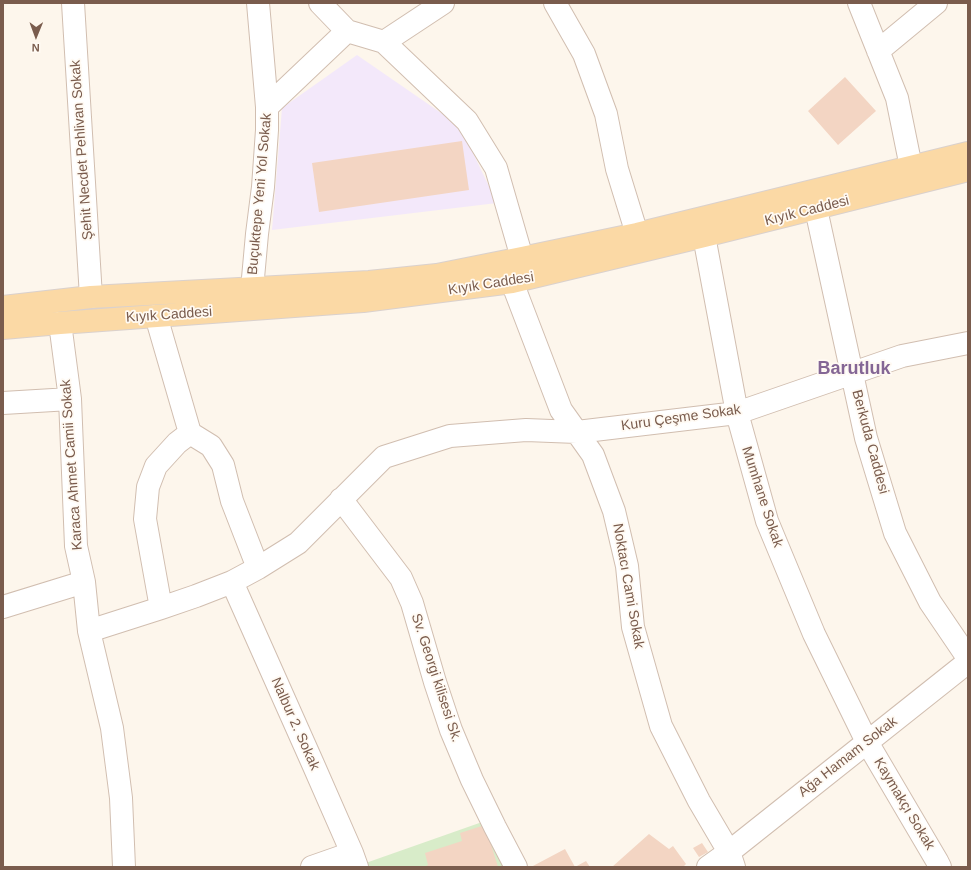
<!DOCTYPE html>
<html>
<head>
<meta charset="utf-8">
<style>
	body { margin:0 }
	#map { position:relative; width:971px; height:870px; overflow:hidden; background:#fdf6ec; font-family:Helvetica,sans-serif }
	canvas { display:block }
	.frame { position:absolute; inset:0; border:4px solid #7a5c4d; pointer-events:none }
	.north { position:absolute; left:16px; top:16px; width:40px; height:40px; -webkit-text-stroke:3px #fffaf3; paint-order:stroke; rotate:181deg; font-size:11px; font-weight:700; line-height:16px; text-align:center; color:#7a5c4d }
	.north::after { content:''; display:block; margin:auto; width:14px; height:18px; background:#7a5c4d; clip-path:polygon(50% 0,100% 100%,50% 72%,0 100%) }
</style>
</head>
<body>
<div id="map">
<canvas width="971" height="870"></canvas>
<div class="frame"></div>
<div class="north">N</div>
</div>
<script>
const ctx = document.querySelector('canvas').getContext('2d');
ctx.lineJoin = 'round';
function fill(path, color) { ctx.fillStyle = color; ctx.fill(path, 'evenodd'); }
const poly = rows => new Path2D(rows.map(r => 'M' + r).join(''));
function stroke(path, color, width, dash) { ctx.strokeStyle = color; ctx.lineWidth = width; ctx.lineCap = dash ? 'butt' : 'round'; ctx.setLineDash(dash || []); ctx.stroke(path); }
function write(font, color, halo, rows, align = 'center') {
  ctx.font = font + ' Helvetica,sans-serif'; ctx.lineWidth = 3.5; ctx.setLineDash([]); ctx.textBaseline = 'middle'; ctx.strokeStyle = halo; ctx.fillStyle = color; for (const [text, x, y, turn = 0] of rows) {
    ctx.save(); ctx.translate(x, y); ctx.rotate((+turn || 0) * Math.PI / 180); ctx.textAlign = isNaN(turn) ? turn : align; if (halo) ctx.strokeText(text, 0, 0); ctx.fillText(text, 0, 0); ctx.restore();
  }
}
fill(poly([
	[357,55,460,126,497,203,272,230,282,108]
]), '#f3e8fa');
fill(poly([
	[485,821,508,867,361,867,360,865]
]), '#d8ecc9');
fill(poly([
	[845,77,876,111,838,145,808,111],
	[462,141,469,190,319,212,312,163],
	[485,825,498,867,424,867,428,865,425,853,462,841,460,833],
	[649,834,669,849,673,846,686,864,683,867,612,867],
	[702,843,708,852,699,857,693,848],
	[565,849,575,867,586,861,590,867,531,867]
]), '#f3d5c3');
const minor = poly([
	[73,3,91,297],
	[320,3,347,31,384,42,467,121,496,168,522,258],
	[555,3,584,54,606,114,617,169,637,234],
	[859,3,897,98,911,167],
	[384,42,443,3],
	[878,51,936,3],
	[267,107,347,31],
	[816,209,866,438,895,533,930,602,968,658],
	[704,236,737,413,767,521,814,634,867,742,937,861,940,867],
	[512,282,561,410,593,455,614,511,627,566,633,627,661,726,699,801,729,852,734,867],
	[252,289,257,234,263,187,267,130,267,107,258,3],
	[156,316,190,433,177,443,156,466,148,487,145,519,161,608],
	[60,323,70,399,76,546,84,582,89,631,112,728,121,798,124,867],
	[3,403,70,399],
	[190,433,211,446,223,465,232,501,258,568],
	[341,499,401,578,412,603,435,682,451,730,472,780,495,827,516,867],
	[232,582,313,764,352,853,357,867],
	[3,607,84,582],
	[89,631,161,608,196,596,232,582,258,568,298,543,384,457,450,436,526,430,577,432,737,413,902,356,968,343],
	[312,867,352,853],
	[708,867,729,852,968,662]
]);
const major = poly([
	[3,307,91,297,369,282,437,275,522,258,637,234,968,153],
	[3,328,60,323,363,301,512,282,704,236,968,170]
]);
stroke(minor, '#d1beb0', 24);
stroke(major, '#dad1cd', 24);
stroke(minor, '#fff', 22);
stroke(major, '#fbd9a5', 22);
write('14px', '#7a5c4d', '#fffaf3', [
	["Şehit Necdet Pehlivan Sokak",82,150,-94],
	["Buçuktepe Yeni Yol Sokak",260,194,-85],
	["Kıyık Caddesi",807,211,-14],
	["Kıyık Caddesi",491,284,-9],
	["Kıyık Caddesi",169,315,-4],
	["Kuru Çeşme Sokak",681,418,-8],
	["Berkuda Caddesi",870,442,75],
	["Karaca Ahmet Camii Sokak",72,465,-94],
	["Mumhane Sokak",762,497,72],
	["Noktacı Cami Sokak",628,586,80],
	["Sv. Georgi kilisesi Sk.",436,678,72],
	["Nalbur 2. Sokak",295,724,66],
	["Ağa Hamam Sokak",848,757,-38],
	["Kaymakçı Sokak",904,804,59]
]);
write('bold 18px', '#846695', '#fffaf3', [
	["Barutluk",854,369]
]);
</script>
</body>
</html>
